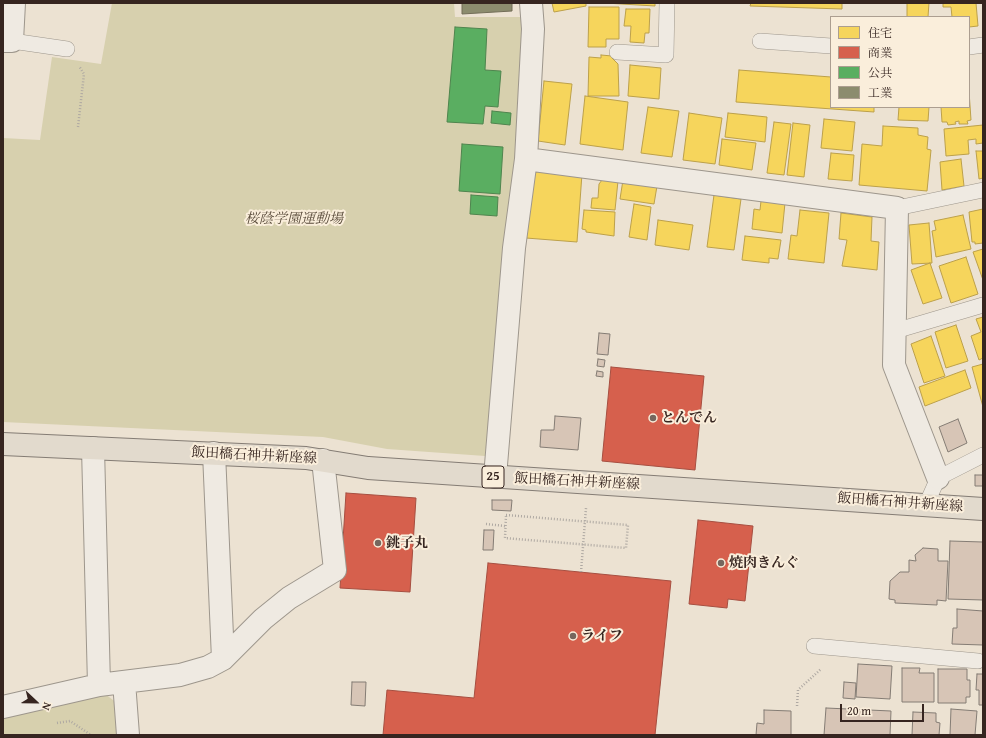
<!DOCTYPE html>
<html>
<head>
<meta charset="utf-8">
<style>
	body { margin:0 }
	#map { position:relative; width:986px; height:738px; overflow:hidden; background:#ece2d2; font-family:"Gentium Book Plus","Noto Serif JP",serif }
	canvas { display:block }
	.frame { position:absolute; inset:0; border:4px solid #362520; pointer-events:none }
	.legend { position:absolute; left:830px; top:16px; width:140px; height:92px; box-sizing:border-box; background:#faeedb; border:1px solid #ac9e90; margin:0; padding:5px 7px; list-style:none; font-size:12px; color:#362520 }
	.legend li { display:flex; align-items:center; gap:8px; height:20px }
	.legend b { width:20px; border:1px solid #ac9e90 }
	.north { position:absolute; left:16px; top:682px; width:40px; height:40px; -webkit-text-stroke:3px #faeedb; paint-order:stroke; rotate:112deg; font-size:11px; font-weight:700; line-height:16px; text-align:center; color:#362520 }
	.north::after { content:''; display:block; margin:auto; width:14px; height:18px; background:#362520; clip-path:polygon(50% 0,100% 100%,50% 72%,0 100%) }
	.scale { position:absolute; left:840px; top:704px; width:84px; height:18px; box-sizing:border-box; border:2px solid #362520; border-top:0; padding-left:5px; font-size:12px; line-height:14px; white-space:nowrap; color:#362520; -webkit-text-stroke:3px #faeedb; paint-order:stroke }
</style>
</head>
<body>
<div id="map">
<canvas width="986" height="738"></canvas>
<div class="frame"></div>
<ul class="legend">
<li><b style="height:11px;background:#f6d55c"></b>住宅</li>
<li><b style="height:11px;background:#d6604d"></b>商業</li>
<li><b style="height:11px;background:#5aae61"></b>公共</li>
<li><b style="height:11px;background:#8c8c6e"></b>工業</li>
</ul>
<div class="north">N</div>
<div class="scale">20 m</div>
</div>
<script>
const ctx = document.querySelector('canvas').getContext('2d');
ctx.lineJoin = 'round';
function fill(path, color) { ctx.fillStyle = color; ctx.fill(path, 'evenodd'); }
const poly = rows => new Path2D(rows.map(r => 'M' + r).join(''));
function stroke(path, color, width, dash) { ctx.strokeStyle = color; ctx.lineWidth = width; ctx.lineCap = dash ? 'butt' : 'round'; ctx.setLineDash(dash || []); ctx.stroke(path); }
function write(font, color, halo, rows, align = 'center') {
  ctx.font = font + ' "Gentium Book Plus","Noto Serif JP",serif'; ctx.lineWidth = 4; ctx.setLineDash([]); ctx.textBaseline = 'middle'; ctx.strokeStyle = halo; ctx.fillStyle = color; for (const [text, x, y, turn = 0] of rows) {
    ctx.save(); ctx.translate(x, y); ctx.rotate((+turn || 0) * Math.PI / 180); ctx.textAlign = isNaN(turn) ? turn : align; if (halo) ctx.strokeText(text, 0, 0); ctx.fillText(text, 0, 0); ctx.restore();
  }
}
fill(poly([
	[112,3,454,3,455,17,524,17,519,160,485,456,387,449,323,437,3,422,3,138,40,140,52,57,101,64],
	[104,693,118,704,120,735,3,735,3,716]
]), '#d7d0ae');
const homes = poly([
	[552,3,586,3,586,6,554,12,552,3],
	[605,3,655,3,655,6,605,3],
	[751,3,842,3,842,9,750,6,751,3],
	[907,3,929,3,928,17,907,17,907,3],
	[943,3,976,3,978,26,969,27,969,17,952,17,951,7,943,7,943,3],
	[589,7,619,7,619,39,606,39,606,47,588,47,589,7],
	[626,9,650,9,649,33,645,33,644,43,630,42,631,26,624,26,626,9],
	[601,55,612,56,612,58,618,64,619,96,588,96,589,57,601,58,601,55],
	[630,65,661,68,659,99,628,96,630,65],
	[739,70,831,77,831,107,874,107,874,112,736,102,739,70],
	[544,81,572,84,565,145,538,141,544,81],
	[969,91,971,120,967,121,968,124,959,124,959,121,955,122,956,124,948,125,947,122,942,122,941,107,969,107,969,91],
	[585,96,628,102,623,150,580,144,585,96],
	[648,107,679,111,672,157,641,153,648,107],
	[899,107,929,107,928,121,898,120,899,107],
	[689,113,722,118,715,164,683,160,689,113],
	[728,113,767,117,765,142,725,137,728,113],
	[824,119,855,122,852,151,821,148,824,119],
	[774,122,791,124,784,175,767,173,774,122],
	[793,123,810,125,804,177,787,175,793,123],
	[983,125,983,143,976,144,976,139,968,140,969,154,946,156,944,129,983,125],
	[883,126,918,128,918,135,928,137,927,149,931,150,927,191,859,185,862,144,882,146,883,126],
	[722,139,756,143,752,170,719,165,722,139],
	[976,151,983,151,983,178,979,179,976,151],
	[831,153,854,155,852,181,828,179,831,153],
	[961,159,964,186,942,190,940,162,961,159],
	[536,170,582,174,577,242,526,238,531,174,536,170],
	[602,180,618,181,615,210,591,208,592,198,598,198,599,184,602,180],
	[623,180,657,186,654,204,620,199,623,180],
	[714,195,741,199,734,250,707,247,714,195],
	[761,201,785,203,782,233,752,229,754,209,760,210,761,201],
	[634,204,651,207,647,240,629,237,634,204],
	[983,209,983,243,975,244,975,242,972,242,969,212,983,209],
	[584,210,615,212,614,236,586,232,586,230,582,229,584,210],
	[800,210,829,213,824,263,788,259,791,235,797,236,800,210],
	[841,213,872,217,871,241,879,242,877,270,842,266,847,240,839,239,841,213],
	[963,215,971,249,936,257,932,231,936,230,934,221,963,215],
	[658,220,693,225,689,250,655,245,658,220],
	[929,223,932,263,912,264,909,225,929,223],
	[745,236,781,240,778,259,769,258,769,263,742,260,745,236],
	[983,249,983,280,973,252,983,249],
	[966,257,978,294,951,303,939,266,966,257],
	[930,263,942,298,923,304,911,270,930,263],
	[983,317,983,358,979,360,971,336,981,332,976,319,983,317],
	[956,325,968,361,946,368,935,332,956,325],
	[931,336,945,376,924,383,911,344,931,336],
	[983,364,983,407,972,367,983,364],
	[965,370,971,388,925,406,919,387,965,370]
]);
fill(homes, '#f6d55c');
stroke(homes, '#bca04a', 1);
const shops = poly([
	[611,367,704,376,695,470,602,461,611,367],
	[346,493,416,498,410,592,340,588,346,493],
	[698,520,753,526,745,601,728,599,727,608,689,604,698,520],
	[488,563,671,581,655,735,383,735,387,690,474,698,488,563]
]);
fill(shops, '#d6604d');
stroke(shops, '#a64e40', 1);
const public = poly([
	[455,27,487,29,485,70,501,71,498,107,485,106,483,124,447,122,455,27],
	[492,111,511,113,510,125,491,123,492,111],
	[462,144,503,147,500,194,459,191,462,144],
	[471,195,498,197,497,216,470,214,471,195]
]);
fill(public, '#5aae61');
stroke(public, '#4f854e', 1);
const industry = poly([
	[462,3,512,3,512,11,462,14,462,3]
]);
fill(industry, '#8c8c6e');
stroke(industry, '#726d57', 1);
const building = poly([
	[599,333,610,334,608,355,597,354,599,333],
	[598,359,605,360,604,367,597,366,598,359],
	[597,371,603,372,603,377,596,376,597,371],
	[555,416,581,418,578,450,540,447,541,430,554,430,555,416],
	[958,419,967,443,948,452,939,427,958,419],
	[975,475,983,475,983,486,975,486,975,475],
	[492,500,512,500,511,511,492,510,492,500],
	[484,530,494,530,493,550,483,550,484,530],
	[950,541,983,542,983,600,948,599,950,541],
	[923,548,938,549,938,561,948,561,946,601,937,600,937,605,895,603,895,600,889,599,890,581,900,572,909,572,909,560,916,561,915,555,923,548],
	[957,609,983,611,983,645,952,644,953,628,957,628,957,609],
	[858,664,892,666,890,699,856,697,858,664],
	[902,668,920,668,919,673,934,673,934,702,902,702,902,668],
	[938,669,967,669,967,680,970,680,970,697,966,697,966,703,938,703,938,669],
	[977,674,983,674,983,705,979,705,979,690,976,690,977,674],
	[352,682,366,682,365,706,351,705,352,682],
	[844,682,856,683,855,699,843,698,844,682],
	[826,708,891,711,890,735,824,735,826,708],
	[951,709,977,711,975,735,950,735,951,709],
	[764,710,791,711,791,735,756,735,757,723,764,724,764,710],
	[913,712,936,713,936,722,940,723,939,735,912,735,913,712]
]);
fill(building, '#d7c5b6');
stroke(building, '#847c74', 1);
const service = poly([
	[12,41,67,49],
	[760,41,831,46],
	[969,47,983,45],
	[617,52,666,55,667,3],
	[897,208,983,190],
	[895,331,983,305],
	[926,505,938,478,983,455],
	[814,646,978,661]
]);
const minor = poly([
	[3,41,12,41,14,3],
	[526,159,533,29,531,3],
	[93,448,99,685],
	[214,453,223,659],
	[495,477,514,248,526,159,897,208,894,365,938,478],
	[124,682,128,735],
	[3,707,99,685,180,675,208,667,223,659,263,619,289,598,335,570,323,460]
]);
const primary = poly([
	[3,444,306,458,368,468,983,509]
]);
stroke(service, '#9d968c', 16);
stroke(minor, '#9d968c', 24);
stroke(primary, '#847c74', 24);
stroke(poly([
	[78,127,84,74,79,66],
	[506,515,628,525,626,548,505,538,506,515],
	[486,524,505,526],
	[581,572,586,508],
	[797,706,798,690,821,669],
	[57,723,70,721,91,735]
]), '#aea8a2', 2.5, [1, 2]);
stroke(service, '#efeae2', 15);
stroke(minor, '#efeae2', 22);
stroke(primary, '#e2dacd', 22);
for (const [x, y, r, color] of [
	[653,418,4,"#76675e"],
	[378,543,4,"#76675e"],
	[721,563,4,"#76675e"],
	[573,636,4,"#76675e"]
]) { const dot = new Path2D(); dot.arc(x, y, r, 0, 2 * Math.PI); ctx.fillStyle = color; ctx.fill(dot); stroke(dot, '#faeedb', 1.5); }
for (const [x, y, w] of [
	[493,477,22]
]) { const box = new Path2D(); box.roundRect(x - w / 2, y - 11, w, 22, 3); ctx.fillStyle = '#faeedb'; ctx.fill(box); stroke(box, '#362520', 1); }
write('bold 13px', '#362520', null, [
	["25",493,477]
]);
write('italic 14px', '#5a4c3c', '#faeedb', [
	["桜蔭学園運動場",294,219]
]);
write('bold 14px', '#362520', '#faeedb', [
	["とんでん",661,418],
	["銚子丸",386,543],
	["焼肉きんぐ",729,563],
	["ライフ",581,636]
], 'left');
write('14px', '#362520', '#faeedb', [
	["飯田橋石神井新座線",254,456,3],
	["飯田橋石神井新座線",577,482,3],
	["飯田橋石神井新座線",900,503,4]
]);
</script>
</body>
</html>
